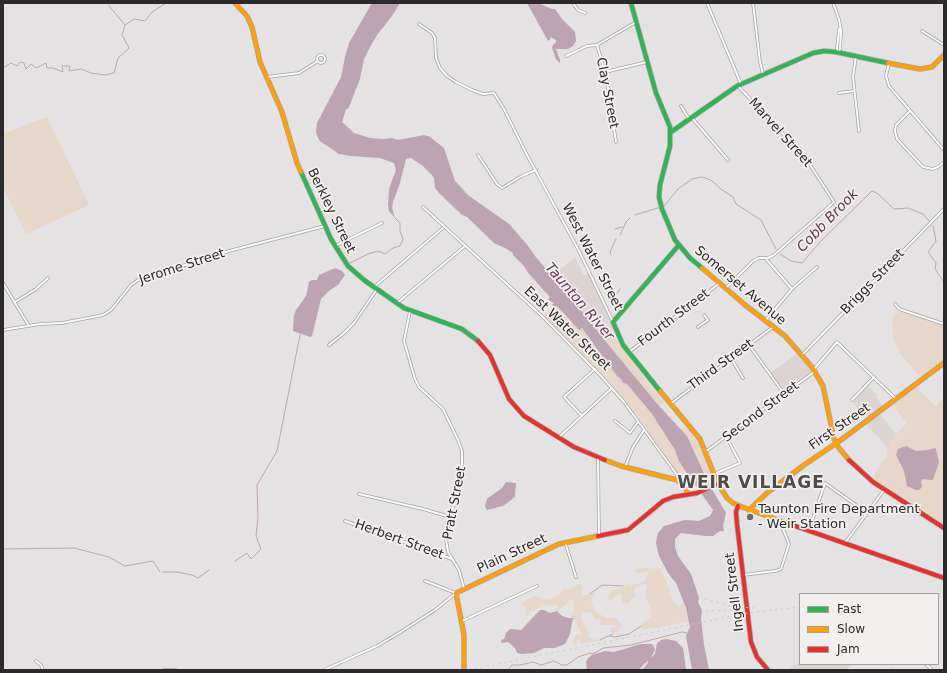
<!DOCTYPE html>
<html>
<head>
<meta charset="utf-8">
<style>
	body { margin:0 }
	#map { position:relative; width:947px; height:673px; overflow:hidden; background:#e4e2e2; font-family:"DejaVu Sans",sans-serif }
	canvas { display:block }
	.frame { position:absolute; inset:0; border:4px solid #2c2a2a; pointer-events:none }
	.legend { position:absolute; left:799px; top:593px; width:140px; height:72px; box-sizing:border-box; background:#f3efee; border:1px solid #a3a0a0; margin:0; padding:5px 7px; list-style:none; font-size:12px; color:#2c2a2a }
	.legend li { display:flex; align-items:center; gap:8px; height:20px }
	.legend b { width:20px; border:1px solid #a3a0a0 }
</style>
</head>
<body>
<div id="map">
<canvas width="947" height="673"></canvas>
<div class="frame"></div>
<ul class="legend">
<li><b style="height:5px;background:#30b455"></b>Fast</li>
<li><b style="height:5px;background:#ff9f0a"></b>Slow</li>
<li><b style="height:5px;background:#e5322d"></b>Jam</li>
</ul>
</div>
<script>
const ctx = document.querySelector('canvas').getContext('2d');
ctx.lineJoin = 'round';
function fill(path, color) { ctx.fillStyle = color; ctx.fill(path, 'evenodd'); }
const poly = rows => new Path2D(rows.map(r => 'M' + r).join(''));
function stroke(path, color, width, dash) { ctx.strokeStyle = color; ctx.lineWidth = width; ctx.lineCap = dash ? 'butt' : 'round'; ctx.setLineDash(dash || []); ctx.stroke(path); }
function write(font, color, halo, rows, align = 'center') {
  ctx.font = font + ' "DejaVu Sans",sans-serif'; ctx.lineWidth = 3.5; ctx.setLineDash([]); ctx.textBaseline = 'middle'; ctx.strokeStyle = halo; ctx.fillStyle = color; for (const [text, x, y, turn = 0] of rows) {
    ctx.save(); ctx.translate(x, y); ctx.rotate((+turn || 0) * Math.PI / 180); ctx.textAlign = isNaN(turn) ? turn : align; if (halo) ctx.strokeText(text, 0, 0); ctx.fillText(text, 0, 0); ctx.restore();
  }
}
fill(poly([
	[575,257,583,274,585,275,588,274,610,320,597,331,552,276],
	[798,353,811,369,810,372,784,391,770,373],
	[868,386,877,395,876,397,883,406,869,417,863,407,858,410,853,402],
	[880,414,896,434,889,449,866,424],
	[800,662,800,664,854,664,845,670,787,670]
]), '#dcd4d3');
fill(poly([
	[47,117,89,205,26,234,3,187,3,134],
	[554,306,552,309,557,306,559,308,561,312,579,330,582,328,617,376,621,379,623,383,627,384,652,414,675,450,679,461,686,472,680,476,649,434,647,429,634,411,609,381,544,316],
	[896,312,902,312,944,326,944,360,921,377,900,354,893,339,892,316],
	[610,320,614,335,619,345,664,402,660,406,602,337,601,333,600,334,597,331],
	[916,386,935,406,944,398,944,525,872,479,882,462,887,456,887,451,896,434,907,423,892,405],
	[684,426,697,439,713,478,712,482,710,484,687,436,680,429],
	[645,568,660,569,669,588,673,602,679,607,683,602,689,623,684,622,667,626,643,630,641,629,641,626,642,624,651,617,652,613,645,596,647,587,646,584,643,584,635,588,633,591,636,595,636,597,632,599,629,604,623,603,621,594,617,595,612,600,609,601,608,596,612,590,621,589,627,584,635,585,645,581,648,573,647,571,638,574,634,571,636,569],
	[578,584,580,584,583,586,582,593,584,596,590,594,596,594,591,600,594,610,606,618,616,618,622,625,619,630,615,633,612,633,610,631,611,628,616,627,614,625,601,625,600,623,601,620,595,619,591,613,587,612,583,613,580,617,589,633,588,636,590,639,600,640,582,644,581,644,579,639,577,641,576,645,574,645,573,643,574,636,576,635,581,635,581,633,577,624,576,620,570,618,574,612,574,604,573,600,569,600,566,605,559,609,558,612,555,611,558,607,556,605,548,606,543,604,538,609,530,612,527,616,525,614,526,607,524,606,521,606,525,600,535,596,547,600,552,599,559,595,564,589,570,589]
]), '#e7d7ca');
fill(poly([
	[372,3,400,3,392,16,377,35,370,47,364,59,360,79,348,109,346,109,342,122,354,133,370,138,383,139,392,138,398,140,424,135,430,137,444,148,455,181,468,195,509,224,524,241,531,250,535,256,588,319,600,334,601,333,603,335,602,337,660,407,687,436,709,484,726,513,723,526,724,531,720,531,713,536,706,536,681,533,675,539,675,547,678,556,691,574,699,598,698,602,702,610,701,618,704,645,709,670,692,670,686,636,687,633,690,627,686,608,676,583,668,573,659,556,656,543,658,533,664,526,685,520,699,521,710,516,713,510,686,472,679,461,675,450,652,414,627,384,623,383,621,379,617,376,582,328,579,330,558,307,556,306,551,310,554,307,552,305,554,303,548,300,550,297,529,274,524,266,513,255,513,253,505,248,494,243,467,217,462,215,440,194,435,188,434,178,432,175,423,166,411,158,406,159,400,183,393,202,392,208,395,218,389,211,388,205,389,189,396,170,394,163,380,158,351,156,339,154,330,148,320,141,318,138,316,132,317,123,341,77,345,57,349,43],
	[527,3,538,3,552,9,555,9,562,19,575,32,576,41,573,46,568,49,556,49,560,60,560,63,556,59,552,48,553,45,556,42,556,40,551,37,549,41,547,39],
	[335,268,342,271,345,275,338,285,330,290,321,299,312,336,310,337,293,331,294,315,296,310,306,296,309,282,312,280,317,280,319,275],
	[906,446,916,451,928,450,935,448,936,449,939,462,933,480,922,479,921,482,922,487,919,490,916,490,907,486,904,471,896,455,898,449],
	[506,482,516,483,515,497,503,506,487,510,485,506,487,499,502,488],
	[540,610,544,610,550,613,557,611,562,616,568,618,573,618,570,634,565,644,554,648,544,648,534,653,522,654,517,653,515,648,508,642,502,643,501,640,504,639,506,633,510,629,521,630],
	[666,639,676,641,683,648,686,670,642,670,648,663,648,661,645,663,639,670,587,670,586,662,588,658,592,655,605,651,614,652,641,644,652,644,654,647,655,650,651,658,655,654,657,643,661,640]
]), '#bda4b2');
stroke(poly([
	[107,3,108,4],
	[109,6,125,25],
	[3,68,11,63,17,66,20,62,24,63,26,69,31,64,36,68,46,63,47,68,53,68,63,72,62,66,70,66,69,71,81,69,91,73,105,75,114,73,118,58,129,48,122,35,125,25,134,19,145,21,152,12,166,3],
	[635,215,664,206,678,189,692,179,702,177,711,180,722,190,733,197,736,204,761,220,776,249],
	[933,226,936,241,928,252,936,263,935,269,944,282],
	[615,229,622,227],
	[620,235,626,222,630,218],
	[780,254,791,261,802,263,820,242,872,191,877,193,894,209,908,208,923,214,929,221],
	[611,255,610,252,616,239],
	[350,263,368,254,378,251,385,254,393,248,400,246,403,239,400,231,400,223,395,218],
	[610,303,620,289],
	[3,549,74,548,109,557,125,566,153,561,160,572],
	[235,561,247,553,251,559,261,549,256,536,258,517,257,485,277,451,300,335],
	[163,572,177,572,192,575,198,578,209,570],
	[590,594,602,585,623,586],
	[610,636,615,637,629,634,641,626],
	[600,640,613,634],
	[508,670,512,665,520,665,533,662,541,665,554,661,562,665,567,665,578,657,590,653,593,654,603,648,631,645,682,632,687,633]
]), '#bda4b2', 1);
const street = poly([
	[573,3,578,10,585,13],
	[707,3,741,84],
	[753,3,760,62,763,74],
	[833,3,839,19,841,31,840,49,838,52],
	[419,24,432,33,435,38,436,58,440,68,447,76,456,82,472,90,483,94,494,93,504,109,527,155,579,251,613,322],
	[922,31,944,45],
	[597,45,606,75,616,142],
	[838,52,837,49,839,30,840,28],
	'317 59a4 4 0 1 1 8 0a4 4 0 1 1-8 0Z',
	[566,56,587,46,597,45,636,22],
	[856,56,853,77,859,131],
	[889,63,886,76,889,86,944,150],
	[605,72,647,62],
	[267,77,299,73,318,61],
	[839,93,854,91],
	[681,106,689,119],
	[910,111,896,125,895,131,897,139,923,167,933,169,938,167,944,162],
	[692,118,728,160],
	[478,155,497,184,502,188,522,176,536,170],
	[423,207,543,317,601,376,624,402,670,465,677,475,679,481],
	[335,246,382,223],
	[766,259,792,289],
	[3,283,29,326],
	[374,287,444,227],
	[726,288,753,261,759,258,768,258,774,255,834,202,805,157,738,86],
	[15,302,36,289,48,278],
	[397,303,465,246],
	[895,304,899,309,944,324],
	[410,311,404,341,415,379,419,387,443,409,458,440,462,451,462,463,459,485,447,531,446,539,448,552,459,570,464,588],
	[765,321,792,289,817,267],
	[698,327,708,320,704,315],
	[3,330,40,324,62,323,103,315,111,310,131,285,138,280,229,251,325,226],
	[329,345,343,334,354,323,377,289],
	[749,345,785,395],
	[629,352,720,283],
	[802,355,944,209],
	[731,358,743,378],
	[814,369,837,342,896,399],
	[852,400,874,377],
	[670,404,773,327],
	[582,416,564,397,595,369],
	[615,421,630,433,638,422],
	[559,437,612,388],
	[705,452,814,372],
	[598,458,599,536],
	[625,467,633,447,644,430],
	[714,474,740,463,727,438],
	[359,494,423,509,450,517],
	[345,521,452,559],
	[809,530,825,483,867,513],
	[565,542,576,577],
	[845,543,884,490],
	[743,575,775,571,781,569,789,544,783,529,784,522],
	[462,621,537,586],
	[36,661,41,665,43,670],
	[926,664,932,670],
	[164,670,176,670],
	[324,670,377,646,399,633,435,610,456,593,425,581]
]);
const fast = poly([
	[631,3,656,93,670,127,670,146,660,185,659,197,662,209,675,240,690,258,702,268],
	[671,132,737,86,813,53,824,51,836,52,888,63],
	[301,172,331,239,348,266,364,280,404,308,462,329,478,341],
	[660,391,623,345,613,322,679,245]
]);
const slow = poly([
	[235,3,247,16,252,27,260,62,282,112,297,163,301,172],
	[888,63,920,69,932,67,944,55],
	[702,268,744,304,785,336,812,367,823,386,834,439,839,448,849,460],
	[660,391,700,439,718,484,727,498,733,503,742,507,781,521],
	[605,460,621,466,677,480,686,489,688,494],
	[749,510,767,493,804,465,841,440,944,363],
	[464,670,464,635,456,593,559,544,598,536]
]);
const jam = poly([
	[478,341,490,355,509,399,524,416,574,447,605,460],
	[849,460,873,482,944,528],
	[738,506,736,512,737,524,751,642,757,657,768,670],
	[781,521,944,578],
	[598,536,628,530,663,501,673,497,697,493,718,484]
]);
stroke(street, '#a5a3a3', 3.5);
stroke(fast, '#a5a3a3', 5.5);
stroke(slow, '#a5a3a3', 5.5);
stroke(jam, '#a5a3a3', 5.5);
stroke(street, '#fbfbfb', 2);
stroke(fast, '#30b455', 4);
stroke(slow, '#ff9f0a', 4);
stroke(jam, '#e5322d', 4);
stroke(poly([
	[705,599,735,607,756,608],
	[938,608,944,608],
	[706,611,735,610],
	[885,664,894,670],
	[469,670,747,613,800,607],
	[828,670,836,664]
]), '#cbcaca', 1, [2, 4]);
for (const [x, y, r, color] of [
	[750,517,4,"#6c6a6a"]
]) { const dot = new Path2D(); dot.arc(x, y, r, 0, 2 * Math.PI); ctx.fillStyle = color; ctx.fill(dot); stroke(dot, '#f3efee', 1.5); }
write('13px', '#2c2a2a', '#f3efee', [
	["Clay Street",607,93,79],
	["Marvel Street",780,133,48],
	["Berkley Street",331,211,64],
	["West Water Street",592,257,63],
	["Jerome Street",182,267,-18],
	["Briggs Street",873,282,-46],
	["Somerset Avenue",740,286,40],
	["Fourth Street",674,318,-37],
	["East Water Street",567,329,44],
	["Third Street",721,365,-36],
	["Second Street",761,412,-37],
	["First Street",840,427,-35],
	["Pratt Street",455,503,-79],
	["Herbert Street",399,540,20],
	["Plain Street",512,554,-25],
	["Ingell Street",735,592,-97]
]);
write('13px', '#2c2a2a', '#f3efee', [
	["Taunton Fire Department",758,510],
	["- Weir Station",758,525]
], 'left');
write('italic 14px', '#683958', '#f3efee', [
	["Cobb Brook",828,221,-46],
	["Taunton River",579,302,49]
]);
ctx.letterSpacing = '1px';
write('bold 17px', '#4f4c4c', '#f3efee', [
	["WEIR VILLAGE",751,484]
]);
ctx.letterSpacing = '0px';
</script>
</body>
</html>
